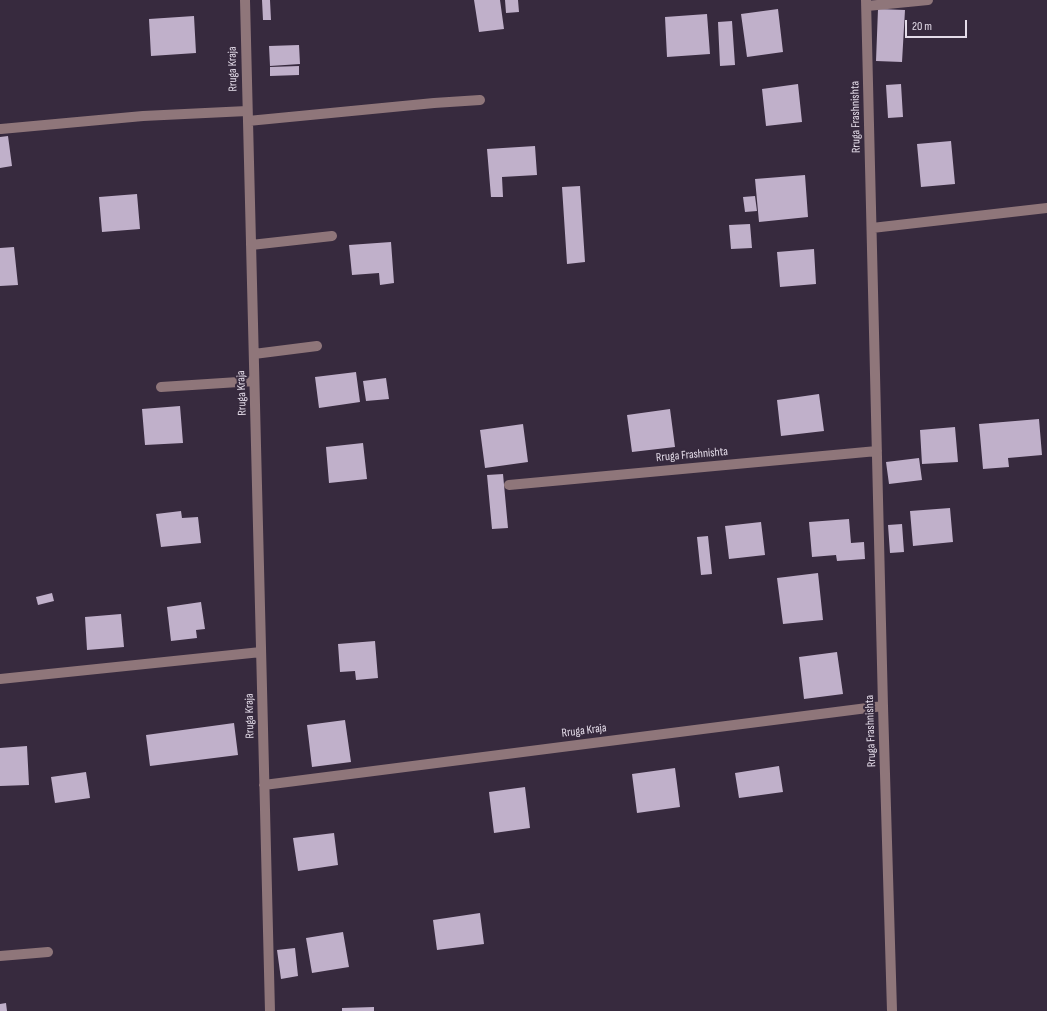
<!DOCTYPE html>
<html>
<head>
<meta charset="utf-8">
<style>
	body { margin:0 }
	#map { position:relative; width:1047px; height:1011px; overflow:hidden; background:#372a3e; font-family:"Sofia Sans Condensed",sans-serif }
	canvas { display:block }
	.scale { position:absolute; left:905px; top:20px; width:62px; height:18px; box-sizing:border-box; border:2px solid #e4dce9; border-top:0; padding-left:5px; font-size:12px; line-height:14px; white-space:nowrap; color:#e4dce9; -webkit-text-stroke:3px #372a3e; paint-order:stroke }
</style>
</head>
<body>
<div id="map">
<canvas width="1047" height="1011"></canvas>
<div class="scale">20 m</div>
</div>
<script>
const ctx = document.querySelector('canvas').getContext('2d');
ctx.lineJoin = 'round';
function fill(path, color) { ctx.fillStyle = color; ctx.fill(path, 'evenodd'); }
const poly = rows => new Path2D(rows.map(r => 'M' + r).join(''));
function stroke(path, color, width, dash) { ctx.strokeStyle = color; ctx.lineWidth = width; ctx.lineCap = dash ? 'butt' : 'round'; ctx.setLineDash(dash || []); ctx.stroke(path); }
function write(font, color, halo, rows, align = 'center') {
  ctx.font = font + ' "Sofia Sans Condensed",sans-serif'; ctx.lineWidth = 4; ctx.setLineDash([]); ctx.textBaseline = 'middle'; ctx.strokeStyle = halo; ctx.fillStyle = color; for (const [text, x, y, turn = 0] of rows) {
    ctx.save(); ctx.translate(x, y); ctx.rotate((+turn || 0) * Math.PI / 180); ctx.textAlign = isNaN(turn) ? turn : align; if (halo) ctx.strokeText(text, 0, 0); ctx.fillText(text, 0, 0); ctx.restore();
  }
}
fill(poly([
	[262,0,270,0,271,20,263,20],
	[474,0,500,0,504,29,479,32],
	[505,0,518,0,519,12,506,13],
	[778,9,783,52,747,57,741,14],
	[878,9,905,10,902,62,876,61],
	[707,14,710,54,667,57,665,17],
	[194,16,196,53,151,56,149,19],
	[732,21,735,65,720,66,718,22],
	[299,45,300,64,270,66,269,46],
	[299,66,299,75,270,76,270,67],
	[798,84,802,122,766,126,762,89],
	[901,84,903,117,888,118,886,85],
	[8,136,12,166,0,168,0,137],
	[951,141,955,184,921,187,917,144],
	[535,146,537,175,502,177,503,197,491,197,487,149],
	[805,175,808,217,759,222,755,179],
	[580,186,585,262,567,264,562,187],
	[137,194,140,229,102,232,99,197],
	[755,196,757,211,745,212,743,197],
	[750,224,752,248,731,249,729,225],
	[391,242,394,283,380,285,379,273,352,275,349,245],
	[14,247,18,285,0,286,0,248],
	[814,249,816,284,780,287,777,252],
	[356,372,360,402,319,408,315,377],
	[386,378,389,399,366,401,363,381],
	[819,394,824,431,781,436,777,400],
	[180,406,183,443,145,445,142,409],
	[670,409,675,447,632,452,627,415],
	[1039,419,1042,455,1008,458,1009,467,983,469,979,424],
	[523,424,528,462,485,468,480,430],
	[955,427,958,462,922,464,920,430],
	[363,443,367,479,329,483,326,447],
	[919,458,922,480,889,484,886,462],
	[503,474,508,528,492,529,487,475],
	[950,508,953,542,913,546,910,511],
	[181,511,182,518,198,517,201,543,161,547,156,514],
	[849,519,851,543,864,542,865,559,837,561,836,555,812,557,809,522],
	[761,522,765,555,729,559,725,526],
	[902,524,904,552,890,553,888,525],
	[708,536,712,574,701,575,697,537],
	[818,573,823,620,783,624,777,578],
	[52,593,54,601,38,605,36,597],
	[201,602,205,629,196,630,197,638,171,641,167,607],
	[121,614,124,647,87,650,85,617],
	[375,641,378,678,356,680,355,671,340,672,338,644],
	[837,652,843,694,804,699,799,657],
	[345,720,351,762,312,767,307,725],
	[234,723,238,755,150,766,146,735],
	[27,746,29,785,0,786,0,748],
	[779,766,783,792,739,798,735,773],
	[675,768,680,807,637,813,632,774],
	[86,772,90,798,55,803,51,777],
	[525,787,530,828,494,833,489,792],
	[334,833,338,865,298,871,293,838],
	[480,913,484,944,437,950,433,920],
	[343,932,349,967,312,973,306,938],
	[295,948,298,976,281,979,277,950],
	[6,1003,7,1011,0,1011,0,1004],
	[374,1007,374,1011,342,1011,342,1008]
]), '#c0b0ca');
stroke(poly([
	[245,0,270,1011],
	[866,0,883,706,892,1011],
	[867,6,928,0],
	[248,121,434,103,480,100],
	[1,129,143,116,247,111],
	[872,228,1047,208],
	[251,245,332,236],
	[254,354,317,346],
	[161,387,254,381],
	[509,485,877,451],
	[0,679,261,652],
	[264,785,883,706],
	[0,956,48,952]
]), '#8f767a', 10);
write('12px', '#e4dce9', '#372a3e', [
	["Rruga Kraja",233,69,-91],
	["Rruga Frashnishta",856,117,-91],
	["Rruga Kraja",242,393,-92],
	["Rruga Frashnishta",692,455,-5],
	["Rruga Kraja",250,716,-91],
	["Rruga Kraja",584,731,-7],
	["Rruga Frashnishta",871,731,-92]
]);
</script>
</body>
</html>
